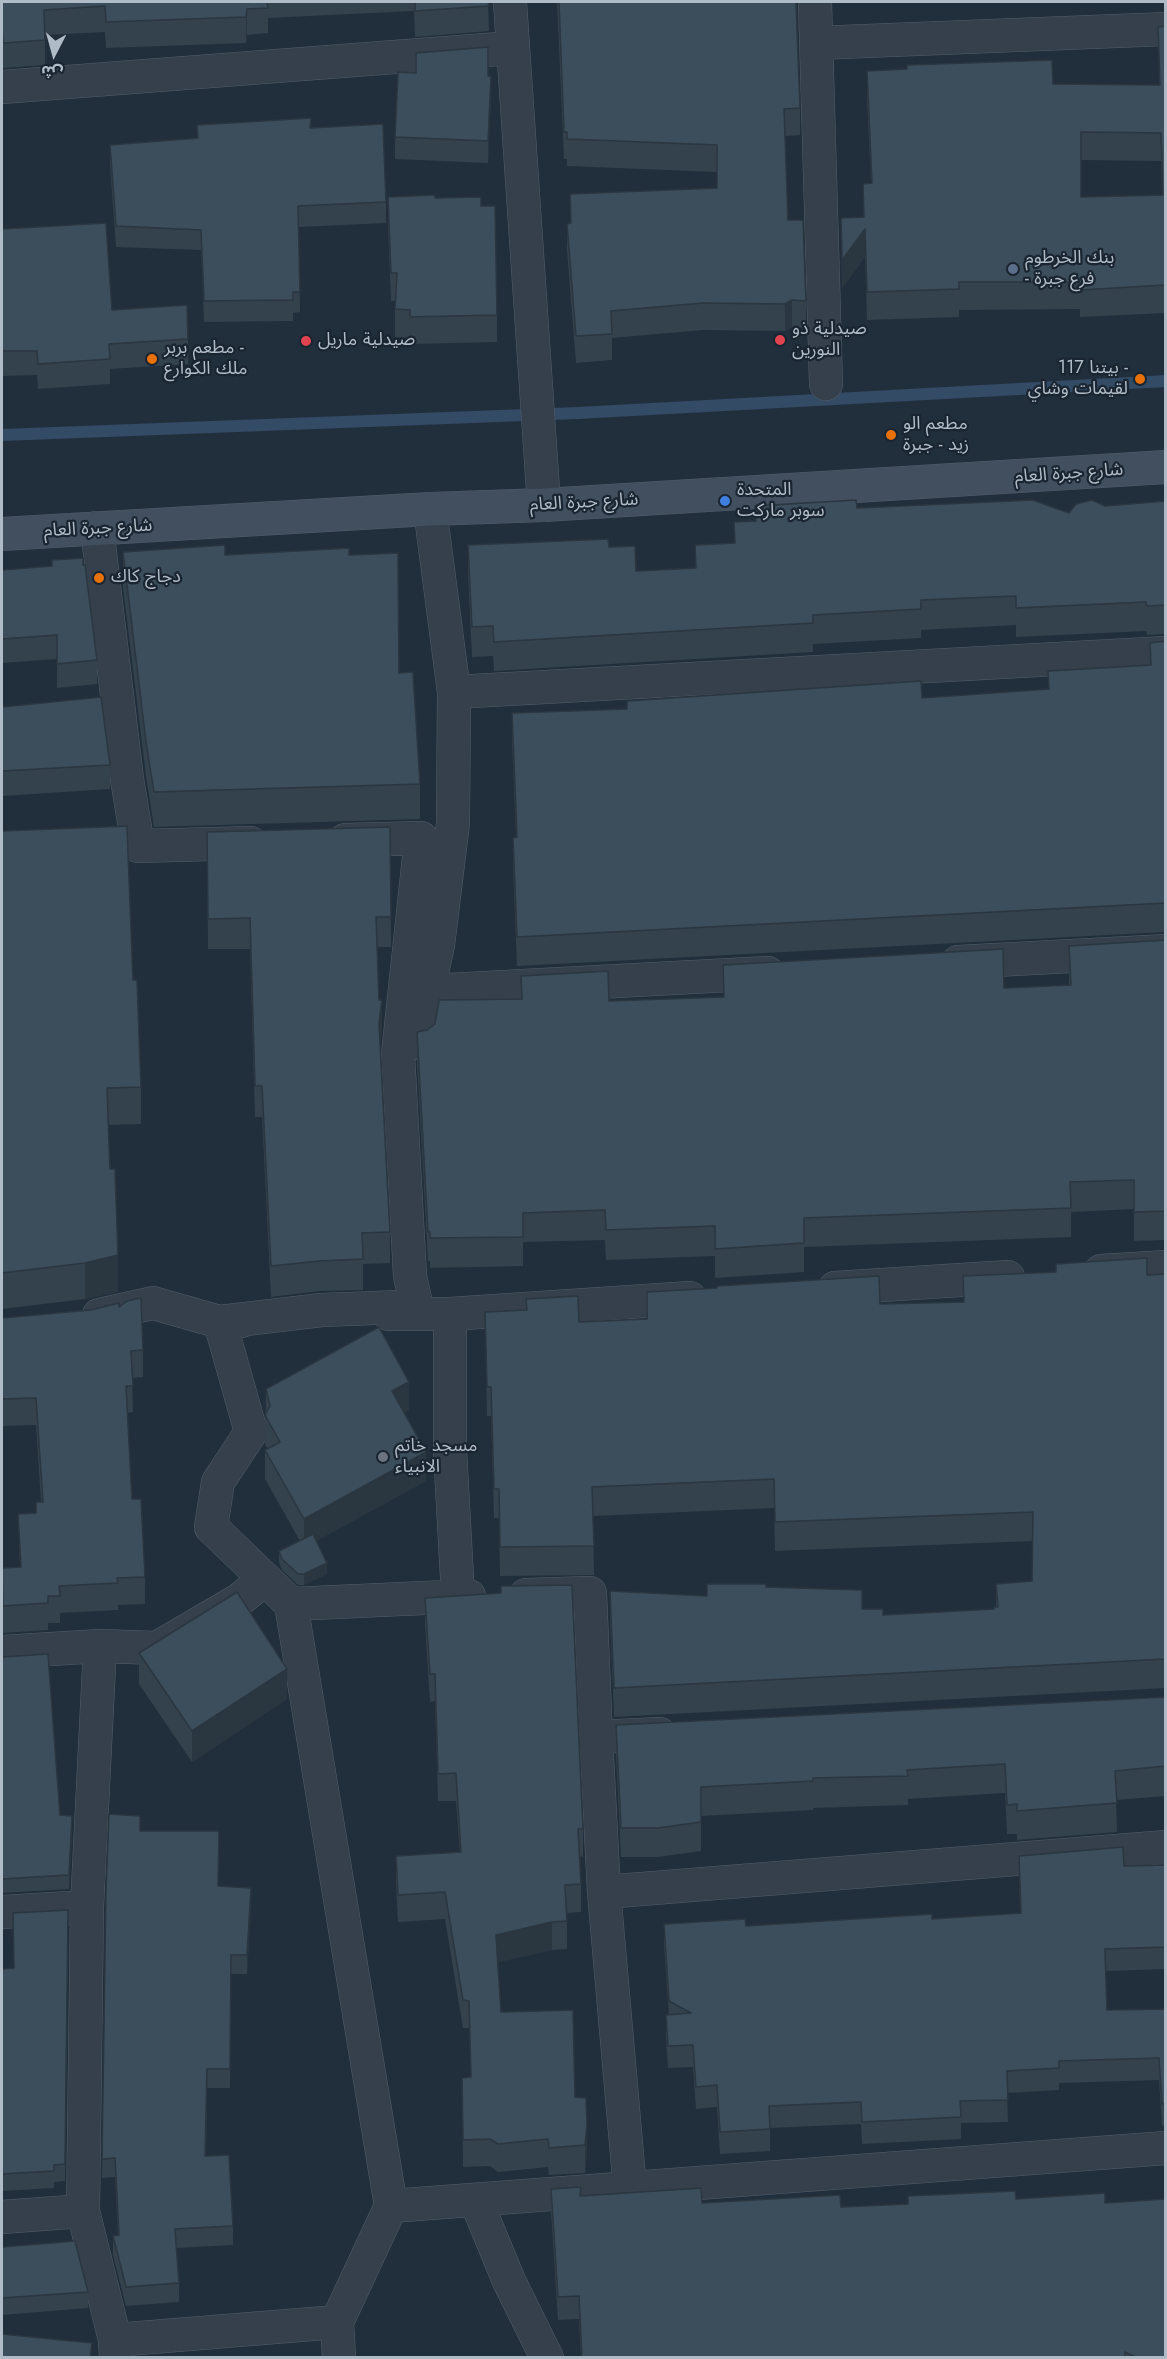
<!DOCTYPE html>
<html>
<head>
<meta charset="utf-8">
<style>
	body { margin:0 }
	#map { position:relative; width:1167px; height:2359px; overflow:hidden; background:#212e3c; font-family:Jost,"Noto Sans Arabic",sans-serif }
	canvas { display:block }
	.frame { position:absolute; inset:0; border:3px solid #b0bbc8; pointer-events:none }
	.north { position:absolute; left:24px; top:24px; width:60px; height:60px; -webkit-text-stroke:4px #1a2531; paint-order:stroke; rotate:186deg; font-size:16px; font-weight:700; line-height:24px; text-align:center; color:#b0bbc8 }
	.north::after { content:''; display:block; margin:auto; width:21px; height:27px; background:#b0bbc8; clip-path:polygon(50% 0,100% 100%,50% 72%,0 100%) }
</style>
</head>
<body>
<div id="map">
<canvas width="1167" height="2359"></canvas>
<div class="frame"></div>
<div class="north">ش</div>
</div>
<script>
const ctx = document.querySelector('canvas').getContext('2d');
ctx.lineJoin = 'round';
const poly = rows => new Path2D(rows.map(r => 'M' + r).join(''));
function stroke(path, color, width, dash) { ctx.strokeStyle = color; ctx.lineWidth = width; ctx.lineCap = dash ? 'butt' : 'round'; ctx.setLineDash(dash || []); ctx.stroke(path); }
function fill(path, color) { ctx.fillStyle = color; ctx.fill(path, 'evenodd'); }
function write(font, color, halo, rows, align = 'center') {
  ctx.font = font + ' Jost,"Noto Sans Arabic",sans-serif'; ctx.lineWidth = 4.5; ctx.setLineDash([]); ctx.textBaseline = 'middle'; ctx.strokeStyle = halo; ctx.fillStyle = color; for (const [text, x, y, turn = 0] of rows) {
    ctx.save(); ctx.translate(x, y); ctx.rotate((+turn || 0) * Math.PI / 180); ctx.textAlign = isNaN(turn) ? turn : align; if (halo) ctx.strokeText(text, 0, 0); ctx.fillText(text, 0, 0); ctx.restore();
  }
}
stroke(poly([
	[2,435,578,413,1166,381]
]), '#334b64', 12);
const minor = poly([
	[510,2,544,505],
	[815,2,826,384],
	[816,43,1166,29],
	[2,87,512,48],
	[97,528,127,779,138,846,251,843],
	[454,692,1166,653],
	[958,962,1166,951],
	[429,991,768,973],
	[419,1043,421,1023,438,945,453,823,454,692,430,509],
	[1101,1271,1166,1267],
	[835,1288,1008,1277],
	[389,1314,450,1314,690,1298],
	[450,1314,450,1450,458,1596],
	[99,1315,153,1303,220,1322,241,1321],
	[526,1595,590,1593,596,1737,660,1734],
	[291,1604,469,1596],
	[100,1646,87,1907,83,2211,115,2340,116,2358],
	[2,1652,100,1646,157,1648,239,1600,265,1579],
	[596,1737,604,1892,630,2189],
	[604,1892,1166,1847],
	[2,1912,87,1907],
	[476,2201,509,2281,547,2358],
	[391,2206,1166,2148],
	[2,2217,83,2211],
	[115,2340,337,2322],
	[339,2358,337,2322,391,2206,291,1604,211,1527,218,1482,251,1432,220,1322,322,1310,400,1307,415,1299,410,1276,398,1054,421,838,345,840]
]);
const secondary = poly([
	[2,534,430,509,544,505,1166,467]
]);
stroke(minor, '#535e6a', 34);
stroke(secondary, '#535e6a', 34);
stroke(minor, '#35404c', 33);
stroke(secondary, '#424f5f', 33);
fill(poly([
	[2,2,488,2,489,31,415,37,414,11,268,18,268,33,247,35,246,43,106,48,105,32,45,35,45,65,3,68,2,52],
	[557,2,796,2,800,108,800,135,785,136,788,220,806,301,806,328,792,327,785,331,703,330,612,338,612,360,576,363,567,250,567,224,570,223,570,194,717,188,717,172,567,166,567,159,564,159],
	[1166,26,1165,313,1080,317,1080,309,959,310,959,317,867,320,865,257,842,288,841,218,864,217,863,184,871,183,867,99,867,71,1053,84,1159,85,1158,27],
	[1081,160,1161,161,1162,195,1081,197],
	[416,53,488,76,491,97,488,163,395,159,395,137,416,73],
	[197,125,311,128,386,202,386,223,299,227,300,312,293,313,293,321,204,322,201,250,116,247,110,165,110,145,197,138],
	[388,197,435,198,481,206,497,315,497,342,410,344,410,338,395,337,395,301,391,301,388,225],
	[2,229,112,310,188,339,188,364,110,369,110,384,38,389,37,375,2,376],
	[1166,501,1166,634,1147,635,1146,631,1016,637,1016,625,921,630,921,638,813,644,813,652,494,671,493,656,472,657,468,574,468,545,609,547,636,571,695,568,695,545,734,543,734,522,755,521,755,506,1069,513,1105,506],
	[123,552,225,555,349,555,399,673,420,784,420,819,154,827,146,776,123,587],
	[52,560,83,565,97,660,97,684,57,688,57,659,2,663,2,570,52,566],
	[1166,641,1166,932,517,966,513,867,513,838,516,837,512,742,512,713,922,698,1048,690,1048,671,1150,665,1150,643],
	[2,707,110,765,110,789,2,796],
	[390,827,391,947,377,947,379,1000,382,1030,380,1044,390,1232,390,1263,363,1264,363,1290,320,1291,271,1297,262,1117,255,1117,250,949,208,949,207,832],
	[2,831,133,980,141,1087,141,1124,108,1125,118,1292,85,1299,2,1309],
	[1166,940,1166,1240,1134,1241,1134,1209,1071,1212,1071,1237,804,1247,804,1272,715,1278,715,1256,606,1260,605,1240,523,1242,523,1266,430,1268,430,1261,428,1261,417,1062,417,1032,427,1030,521,999,521,976,609,1001,723,997,723,965,1004,988,1069,986,1069,946],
	[1166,1274,1166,1688,614,1717,610,1620,610,1591,707,1596,766,1587,862,1609,883,1615,994,1609,996,1607,996,1584,1032,1581,1033,1541,775,1551,774,1508,593,1516,594,1575,500,1576,499,1518,494,1518,491,1416,487,1416,485,1312,526,1310,526,1299,579,1322,647,1319,647,1292,880,1304,963,1302,963,1276],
	[119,1307,143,1350,143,1377,132,1378,133,1412,127,1413,132,1499,145,1577,145,1604,118,1605,118,1610,60,1613,60,1623,48,1623,48,1630,3,1633,2,1602,2,1568,20,1567,18,1514,36,1513,41,1502,36,1425,2,1426,2,1318],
	[266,1389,409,1410,404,1413,426,1481,316,1541,327,1574,304,1585,298,1585,282,1570,279,1562,279,1551,300,1541,265,1479,265,1450,268,1449,265,1444],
	[425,1598,583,1829,583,1857,580,1856,581,1884,581,1912,567,1913,567,1949,552,1950,498,1962,501,2012,575,2097,587,2151,585,2173,549,2175,548,2167,498,2172,490,2166,463,2167,462,2078,471,2078,469,2028,463,2028,445,1919,398,1922,396,1884,396,1856,460,1853,456,1801,438,1801,435,1701,430,1702,425,1625],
	[139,1653,287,1699,192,1762,139,1684],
	[2,1657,60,1815,72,1830,69,1889,2,1893],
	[1166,1697,1166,1796,1116,1800,1117,1832,1017,1840,1017,1834,1007,1834,1005,1793,908,1799,908,1805,813,1808,813,1810,701,1816,701,1851,658,1857,621,1857,616,1755,616,1725],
	[140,1831,218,1886,251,1907,247,1974,231,1974,230,2088,207,2088,206,2156,233,2226,233,2245,176,2248,179,2283,179,2302,126,2306,113,2255,113,2236,118,2235,115,2177,102,2178,106,1889],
	[1019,1856,1124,1866,1166,1865,1166,1969,1106,1971,1107,2010,1166,2009,1166,2125,1162,2126,1159,2080,1059,2083,1059,2090,1007,2093,1008,2122,961,2123,961,2139,862,2144,861,2124,770,2128,770,2151,720,2154,717,2107,696,2109,693,2067,668,2068,666,2037,666,2015,669,2015,664,1946,664,1924,746,1926,932,1919,1020,1913],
	[68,1910,65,2181,54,2182,54,2188,2,2191,2,1969,14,1968],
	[551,2189,581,2196,702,2203,841,2207,1016,2199,1105,2203,1166,2358,581,2358,579,2319,558,2320,551,2213],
	[2,2247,88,2292,88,2308,2,2315]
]), '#34424e');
fill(poly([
	[247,9,247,35,246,43,246,17],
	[491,76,491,97,488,163,488,141],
	[865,229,865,257,842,288,842,260],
	[792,300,792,327,785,331,785,304],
	[382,1000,382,1030,379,1055,379,1024],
	[118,1255,118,1292,85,1299,85,1263],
	[409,1382,409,1410,392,1420,392,1391],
	[426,1452,426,1481,304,1548,304,1519],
	[327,1563,327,1574,304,1585,304,1574],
	[287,1669,287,1699,192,1762,192,1731],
	[72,1816,72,1830,69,1889,69,1875],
	[251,1888,251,1907,247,1974,247,1955],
	[552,1922,552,1950,496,1963,496,1935],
	[587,2124,587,2151,585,2173,585,2145]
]), '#2a3640');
const building = poly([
	[2,2,267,2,268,8,247,9,246,17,106,22,105,6,44,10,45,40,3,43,2,27,2,2],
	[415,2,488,2,489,6,415,11,415,2],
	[559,2,796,2,800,108,784,109,788,220,803,220,806,301,792,300,785,304,703,303,611,311,612,334,576,336,567,224,571,223,570,194,717,188,717,145,567,139,567,132,564,132,559,2],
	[1166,26,1165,285,1080,290,1080,282,959,282,959,289,867,292,865,229,842,260,841,218,864,217,863,184,872,183,867,71,907,69,907,65,1052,60,1053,84,1160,85,1158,27,1166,26],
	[1081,132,1161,133,1163,195,1081,197,1081,132],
	[488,47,488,76,491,76,488,141,395,137,398,72,416,73,416,53,488,47],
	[311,118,310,128,383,124,386,202,298,206,300,292,293,292,293,300,204,301,201,230,116,226,110,145,198,138,197,125,311,118],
	[435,195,435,198,481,197,481,206,495,206,497,315,410,317,410,310,395,309,397,273,391,273,388,197,435,195],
	[106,223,112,310,187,305,188,339,109,344,110,359,38,364,37,351,2,351,2,229,106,223],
	[856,500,857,508,1033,500,1069,513,1076,504,1092,500,1105,506,1166,501,1166,605,1147,606,1146,602,1016,608,1016,596,921,600,921,609,813,615,813,623,494,642,493,626,472,627,468,545,608,539,609,547,635,546,636,571,696,568,695,545,735,543,734,522,756,521,755,506,856,500],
	[225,545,225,555,349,548,349,555,398,553,399,673,413,672,420,784,154,792,146,742,123,552,225,545],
	[83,558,83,565,85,565,97,660,57,664,57,635,2,639,2,570,52,566,52,560,83,558],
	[1166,641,1166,903,517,937,513,838,517,837,512,713,627,709,627,701,921,681,922,698,1049,689,1048,671,1151,665,1150,643,1166,641],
	[101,697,110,765,2,771,2,707,101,697],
	[127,826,133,980,137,980,141,1087,107,1088,110,1169,115,1169,118,1255,85,1263,2,1273,2,831,127,826],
	[390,827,391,917,376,917,379,1000,382,1000,379,1024,390,1232,362,1233,363,1259,320,1261,271,1266,262,1086,255,1086,250,918,208,919,207,832,390,827],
	[1166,940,1166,1211,1134,1212,1134,1180,1070,1182,1071,1208,804,1218,804,1243,715,1249,715,1226,606,1230,605,1210,523,1213,523,1237,430,1238,430,1232,428,1232,417,1032,427,1030,435,1024,439,1000,522,999,521,976,608,971,609,1001,724,997,723,965,1003,949,1004,988,1071,985,1069,946,1166,940],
	[1147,1258,1147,1275,1166,1274,1166,1659,614,1688,610,1591,707,1596,707,1584,766,1584,766,1587,862,1590,862,1609,883,1609,883,1615,994,1609,994,1607,998,1607,996,1584,1032,1581,1033,1512,775,1522,774,1479,592,1487,594,1546,500,1547,499,1489,494,1489,491,1387,487,1387,485,1312,527,1310,526,1299,578,1296,579,1322,647,1319,647,1292,717,1288,717,1286,879,1276,880,1304,964,1302,963,1276,1056,1272,1056,1264,1147,1258],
	[141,1298,143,1350,131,1351,133,1386,126,1386,132,1499,141,1499,145,1577,117,1578,118,1583,59,1586,60,1596,48,1596,48,1603,3,1606,2,1568,21,1567,18,1514,36,1513,36,1502,43,1502,36,1398,2,1399,2,1318,90,1310,119,1303,119,1307,127,1301,141,1298],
	[379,1327,409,1382,392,1391,426,1452,304,1519,265,1450,280,1442,265,1415,270,1406,266,1389,379,1327],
	[313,1534,327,1563,304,1574,298,1574,282,1559,279,1551,313,1534],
	[572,1585,583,1829,578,1829,581,1884,565,1885,567,1921,552,1922,496,1935,501,2012,573,2010,575,2097,586,2098,587,2124,585,2145,549,2148,548,2139,498,2144,490,2139,463,2140,462,2078,471,2077,469,2001,463,2000,445,1892,398,1895,396,1856,461,1852,456,1773,438,1774,435,1674,430,1674,425,1598,501,1593,501,1586,572,1585],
	[237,1592,287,1669,192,1731,139,1653,237,1592],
	[48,1654,60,1815,72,1816,69,1875,2,1879,2,1657,48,1654],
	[1166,1697,1166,1766,1115,1771,1117,1803,1017,1811,1017,1804,1007,1805,1005,1764,907,1770,908,1776,813,1778,813,1781,701,1787,701,1822,658,1828,621,1828,616,1725,1166,1697],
	[109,1814,140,1816,140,1831,219,1831,218,1886,251,1888,247,1955,231,1955,230,2069,207,2069,205,2156,229,2155,233,2226,175,2229,179,2283,126,2287,113,2236,119,2235,115,2158,102,2159,106,1889,109,1814],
	[1123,1847,1124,1866,1166,1865,1166,1947,1105,1949,1107,2010,1166,2009,1166,2103,1162,2104,1159,2058,1059,2061,1059,2068,1007,2071,1008,2100,960,2101,961,2117,862,2122,861,2102,769,2106,770,2129,720,2132,717,2085,696,2087,693,2045,668,2046,666,2015,691,2013,669,2001,664,1924,745,1919,746,1926,932,1914,932,1919,1021,1913,1019,1856,1123,1847],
	[68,1910,65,2164,54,2165,54,2171,2,2174,2,1969,14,1968,13,1913,68,1910],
	[581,2187,580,2196,701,2188,702,2203,840,2195,841,2207,908,2204,908,2196,1015,2191,1016,2199,1105,2193,1105,2203,1166,2199,1166,2358,1137,2358,1125,2352,1125,2358,582,2358,579,2296,558,2297,551,2189,581,2187],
	[75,2241,88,2292,2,2298,2,2247,75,2241],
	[2,2334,92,2343,90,2358,2,2358,2,2334]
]);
fill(building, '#3c4d5b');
stroke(building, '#2a3640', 1.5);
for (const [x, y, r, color] of [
	[1013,269,6,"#5c6f8a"],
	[780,340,6,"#e0444e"],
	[306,341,6,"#e0444e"],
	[152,359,6,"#e8710a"],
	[1140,379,6,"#e8710a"],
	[891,435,6,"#e8710a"],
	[725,501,6,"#3f7fe0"],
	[99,578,6,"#e8710a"],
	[383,1457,6,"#6b7280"]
]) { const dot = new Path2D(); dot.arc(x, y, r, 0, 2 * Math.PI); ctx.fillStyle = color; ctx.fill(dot); stroke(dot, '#1a2531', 2); }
write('18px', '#b0bbc8', '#1a2531', [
	["بنك الخرطوم",1025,259],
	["- فرع جبرة",1025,280],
	["صيدلية ذو",792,330],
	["النورين",792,351],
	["صيدلية ماريل",318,341],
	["مطعم بربر -",164,349],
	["ملك الكوارع",164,370],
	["بيتنا 117 -",1128,369,"right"],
	["لقيمات وشاي",1128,390,"right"],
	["مطعم الو",903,425],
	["زيد - جبرة",903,446],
	["المتحدة",737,491],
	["سوبر ماركت",737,512],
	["دجاج كاك",111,578],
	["مسجد خاتم",395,1447],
	["الانبياء",395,1468]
], 'left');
write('18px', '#b0bbc8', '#1a2531', [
	["شارع جبرة العام",1069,474,-4],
	["شارع جبرة العام",584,503,-3],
	["شارع جبرة العام",98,529,-3]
]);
</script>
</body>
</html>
